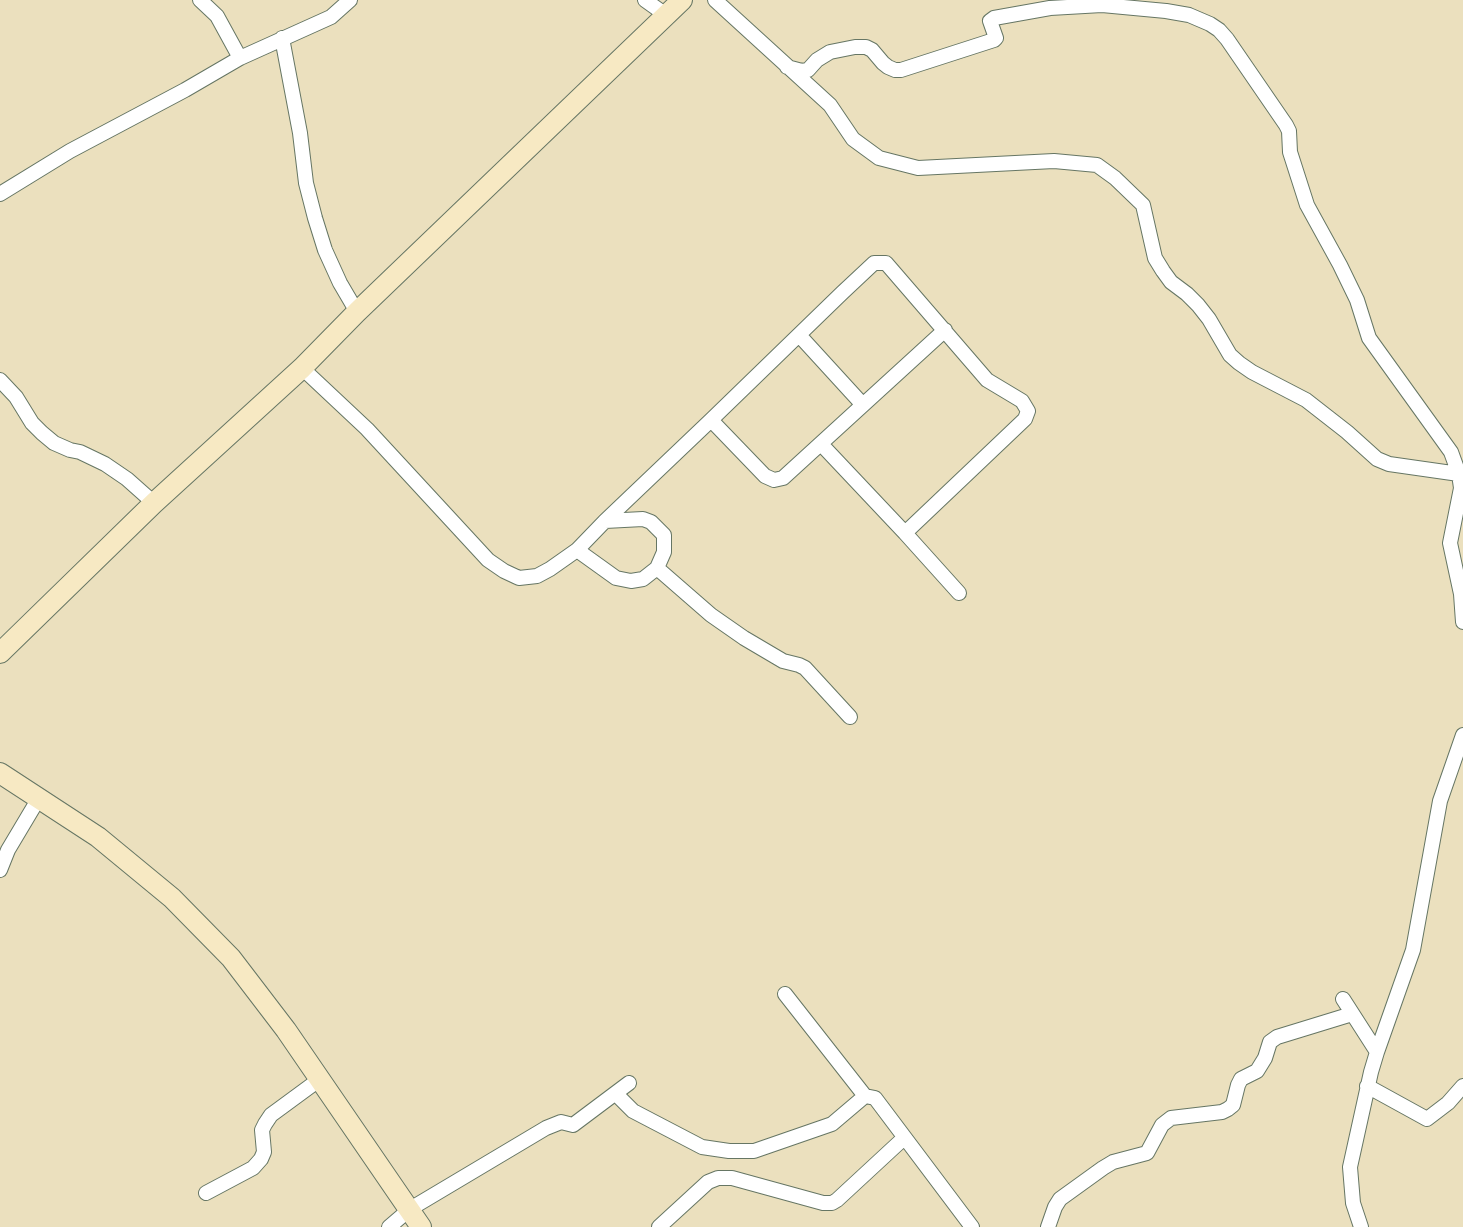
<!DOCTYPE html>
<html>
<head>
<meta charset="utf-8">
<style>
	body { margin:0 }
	canvas { display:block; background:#ebe0be }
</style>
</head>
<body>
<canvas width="1463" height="1227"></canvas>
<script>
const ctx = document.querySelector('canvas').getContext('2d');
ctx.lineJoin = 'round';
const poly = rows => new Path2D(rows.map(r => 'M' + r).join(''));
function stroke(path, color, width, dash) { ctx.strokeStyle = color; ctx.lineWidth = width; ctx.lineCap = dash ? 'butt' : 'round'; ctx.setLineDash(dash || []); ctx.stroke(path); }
const street = poly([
	[200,0,217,16,240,58],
	[645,0,666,15],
	[715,0,830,105,853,139,879,158,918,168,1054,161,1097,165,1115,178,1143,205,1155,258,1163,271,1171,282,1187,294,1198,305,1209,319,1230,355,1239,363,1252,372,1306,400,1347,432,1377,459,1389,464,1459,474],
	[282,38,300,133,306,183,315,218,325,250,340,283,357,312],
	[787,67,802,71,808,70,817,60,830,52,855,47,866,47,872,50,883,63,888,67,895,70,901,70,994,40,996,38,990,21,994,18,1050,8,1102,5,1166,11,1189,15,1210,24,1219,30,1227,39,1286,125,1289,131,1290,152,1307,205,1340,265,1357,300,1369,338,1451,452,1459,474,1461,488,1450,543,1461,594,1463,622],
	[0,194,70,151,185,90,240,58,331,17,350,0],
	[799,335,863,405],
	[302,368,367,429,488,560,504,571,519,578,537,576,550,569,577,550,605,521,711,420,842,293,874,263,886,263,987,380,1022,401,1028,411,1025,419,905,533],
	[0,380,16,397,32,423,42,433,54,443,70,450,80,452,105,464,127,479,154,503],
	[711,420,765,476,774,480,783,478,945,330],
	[821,444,905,533,959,593],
	[577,550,616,578,631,581,643,579,657,568,664,552,664,535,651,522,643,519,605,521],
	[657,568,711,615,744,638,783,661,799,665,805,668,850,717],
	[0,870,8,850,39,798],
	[785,994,865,1096],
	[1343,999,1377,1052,1371,1072,1350,1167,1353,1203,1361,1227],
	[1377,1052,1413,950,1440,801,1463,735],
	[1367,1086,1427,1119,1448,1103,1463,1086],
	[616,1094,633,1111,702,1147,729,1151,754,1151,832,1124,865,1096,875,1098,972,1227],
	[206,1193,253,1168,261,1159,264,1152,262,1130,265,1124,271,1115,320,1079],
	[389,1227,410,1209,546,1128,561,1122,573,1125,629,1083],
	[659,1227,708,1182,718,1178,732,1178,823,1203,832,1203,837,1200,904,1138],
	[1048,1227,1055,1207,1060,1199,1103,1168,1113,1162,1147,1153,1162,1125,1171,1118,1222,1112,1228,1109,1233,1105,1238,1085,1241,1079,1257,1071,1265,1058,1270,1042,1277,1037,1352,1014]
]);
const secondary = poly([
	[0,653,154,503,302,368,357,312,682,0],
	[0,773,98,837,172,898,231,958,286,1030,421,1227]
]);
stroke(street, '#667664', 16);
stroke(secondary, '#667664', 22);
stroke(street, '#fff', 14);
stroke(secondary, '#f7e9c3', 20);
</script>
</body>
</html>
